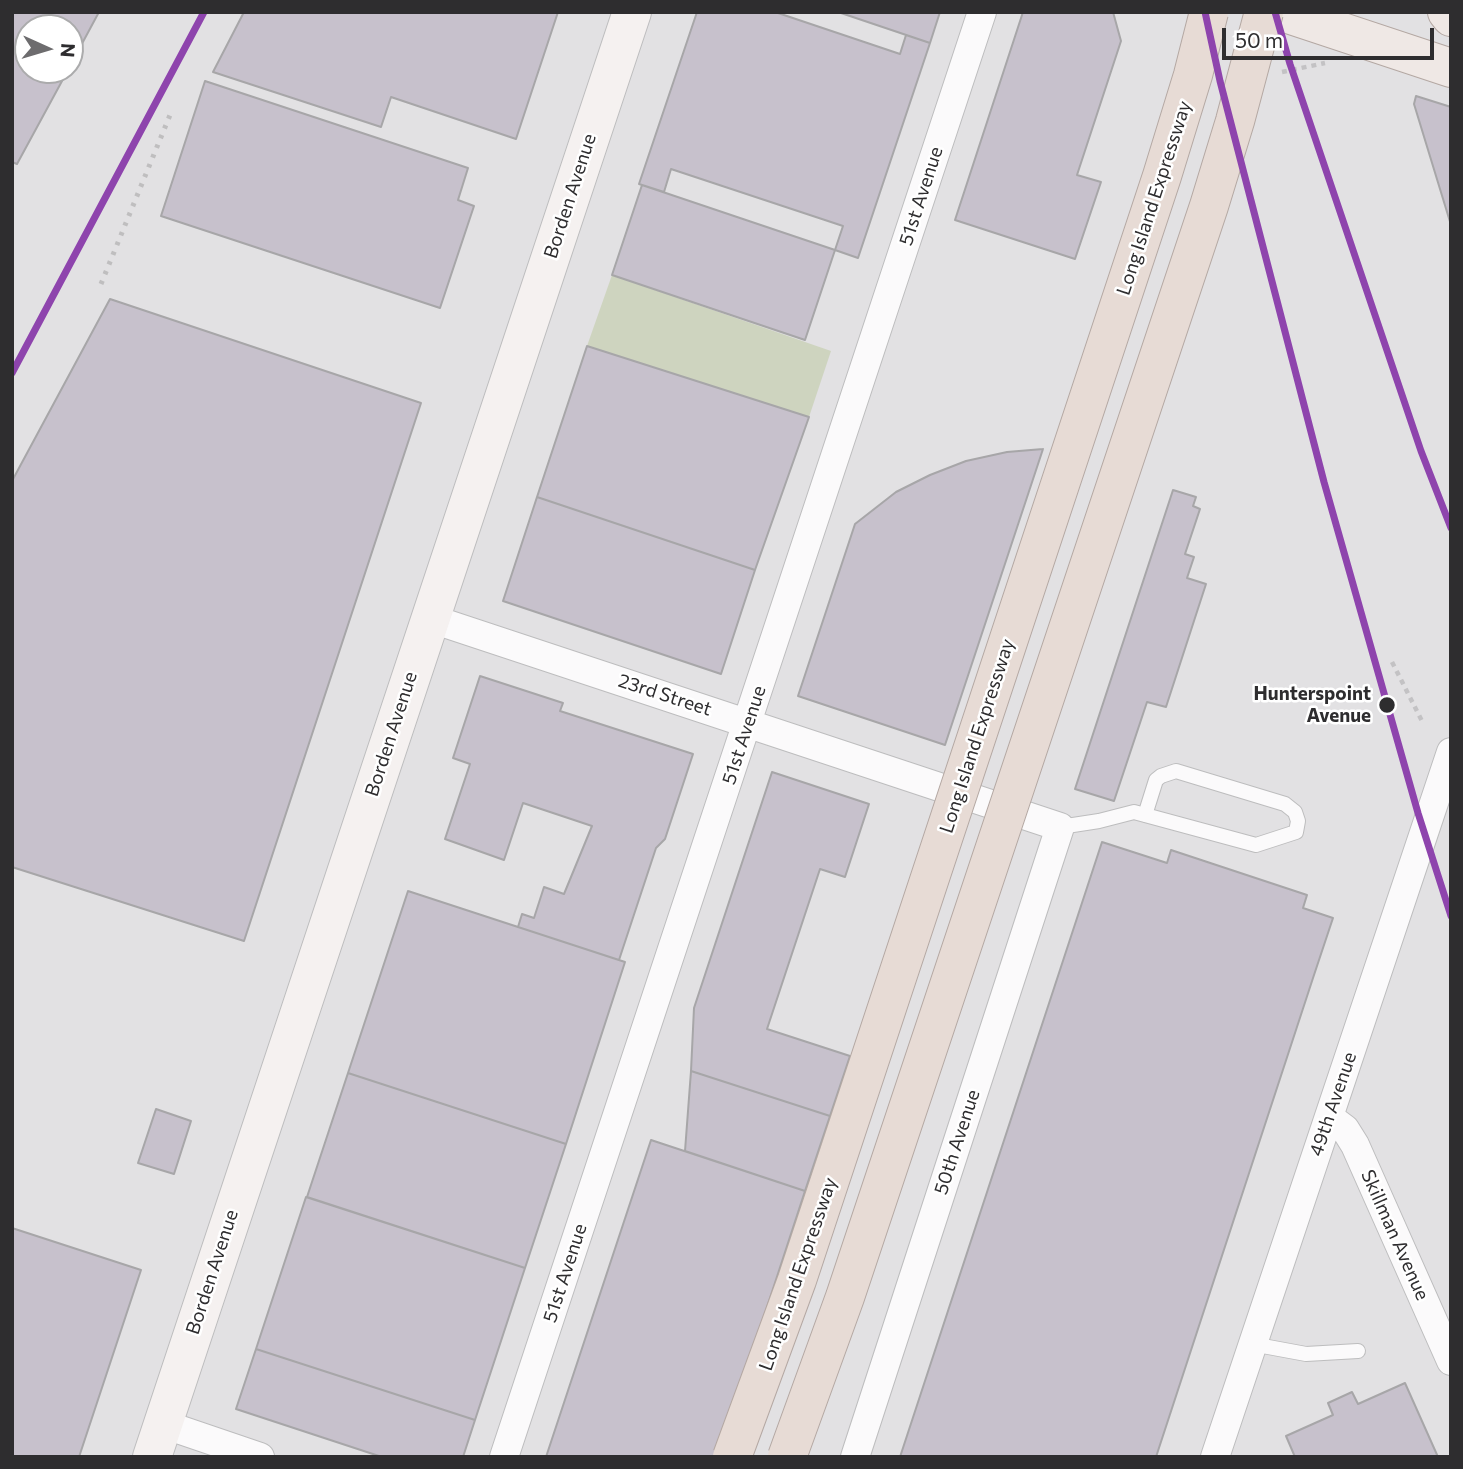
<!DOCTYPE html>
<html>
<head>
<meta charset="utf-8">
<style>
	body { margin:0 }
	#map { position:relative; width:1463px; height:1469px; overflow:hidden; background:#e2e1e3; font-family:Commissioner,sans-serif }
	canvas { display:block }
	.frame { position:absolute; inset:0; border:14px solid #2e2d2f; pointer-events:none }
	.north { position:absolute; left:14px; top:14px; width:70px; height:70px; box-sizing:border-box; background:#fff; border:2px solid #ababac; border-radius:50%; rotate:94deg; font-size:19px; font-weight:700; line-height:28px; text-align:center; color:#2e2d2f }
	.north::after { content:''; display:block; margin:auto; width:24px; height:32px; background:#6d6c6e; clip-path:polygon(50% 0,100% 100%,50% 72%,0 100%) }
	.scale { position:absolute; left:1222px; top:28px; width:212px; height:32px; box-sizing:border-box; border:4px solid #2e2d2f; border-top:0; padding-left:9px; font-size:21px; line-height:24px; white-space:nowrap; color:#2e2d2f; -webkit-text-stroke:5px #fff; paint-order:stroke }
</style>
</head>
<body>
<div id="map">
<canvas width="1463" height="1469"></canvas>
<div class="frame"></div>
<div class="north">N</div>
<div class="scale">50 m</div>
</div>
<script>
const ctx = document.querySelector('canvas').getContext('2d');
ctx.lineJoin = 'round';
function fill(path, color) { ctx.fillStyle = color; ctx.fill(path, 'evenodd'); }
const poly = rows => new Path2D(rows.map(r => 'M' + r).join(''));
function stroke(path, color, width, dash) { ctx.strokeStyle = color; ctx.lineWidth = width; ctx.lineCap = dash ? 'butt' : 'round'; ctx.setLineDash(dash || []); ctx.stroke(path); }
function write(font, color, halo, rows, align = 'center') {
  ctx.font = font + ' Commissioner,sans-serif'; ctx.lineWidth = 5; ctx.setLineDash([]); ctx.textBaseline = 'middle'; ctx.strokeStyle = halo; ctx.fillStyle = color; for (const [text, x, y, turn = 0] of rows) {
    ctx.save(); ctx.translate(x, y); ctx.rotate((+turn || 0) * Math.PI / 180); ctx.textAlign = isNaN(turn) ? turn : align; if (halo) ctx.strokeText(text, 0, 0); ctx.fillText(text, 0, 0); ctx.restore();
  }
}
fill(poly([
	[612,275,831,351,809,417,587,346]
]), '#ced4bf');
const building = poly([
	[12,12,99,12,70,66,70,28,28,28,28,70,68,70,17,164,12,162,12,12],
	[244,12,558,12,516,139,391,97,381,127,213,72,244,12],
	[697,12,775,12,900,54,906,35,930,43,858,258,835,250,843,226,671,169,664,192,639,184,697,12],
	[838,12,940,12,930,43,838,12],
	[1023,12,1113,12,1121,41,1077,175,1101,182,1075,259,955,220,1023,12],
	[205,81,468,168,458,200,474,206,440,308,161,216,205,81],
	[1416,96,1451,107,1451,225,1414,104,1416,96],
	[642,185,835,250,805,340,612,275,642,185],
	[110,299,421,403,244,941,12,867,12,481,110,299],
	[587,346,809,417,755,570,537,497,587,346],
	[1043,449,945,745,798,696,855,524,896,492,930,475,966,461,1007,452,1043,449],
	[1173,490,1196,497,1193,506,1200,509,1185,554,1194,557,1187,578,1206,584,1166,707,1147,702,1114,801,1075,789,1173,490],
	[537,497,755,570,721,674,503,601,537,497],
	[480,676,563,703,560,711,693,754,665,839,656,848,619,960,518,927,522,914,534,918,544,887,564,894,592,826,523,803,504,860,445,839,470,764,453,758,480,676],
	[772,772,869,804,845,877,820,869,767,1029,850,1056,830,1116,691,1071,694,1008,772,772],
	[1102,842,1167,863,1171,850,1307,895,1303,908,1333,918,1314,975,1156,1457,900,1457,1102,842],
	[408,891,625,962,566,1144,348,1073,408,891],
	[691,1071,830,1116,805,1191,685,1151,691,1071],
	[348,1073,566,1144,525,1268,307,1197,348,1073],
	[156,1109,191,1121,174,1174,138,1163,156,1109],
	[651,1140,805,1191,718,1457,546,1457,651,1140],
	[306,1197,525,1268,475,1420,256,1349,306,1197],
	[12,1228,141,1270,79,1457,12,1457,12,1228],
	[256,1349,475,1420,463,1457,382,1457,236,1409,256,1349],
	[1405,1383,1438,1457,1295,1457,1286,1436,1333,1415,1328,1403,1352,1392,1358,1404,1405,1383]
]);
fill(building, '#c7c1cc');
stroke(building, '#a7a6a8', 2);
const lane = poly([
	[1060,827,1099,821,1134,812,1256,845,1296,832,1298,821,1295,812,1285,804,1176,771,1161,776,1156,780,1145,815],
	[1252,1344,1306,1354,1358,1351]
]);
const street = poly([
	[429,618,1060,827,855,1457],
	[1329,1117,1345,1129,1355,1145,1451,1361],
	[163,1424,260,1457],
	[504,1457,982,12],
	[1215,1457,1451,752]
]);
const secondary = poly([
	[152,1457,632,12]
]);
const primary = poly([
	[1282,12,1451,68],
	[1447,12,1451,17]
]);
stroke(lane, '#bdbdbe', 16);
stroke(street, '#bdbdbe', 30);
stroke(secondary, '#bdbdbe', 40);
stroke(primary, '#b4a8a3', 40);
stroke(poly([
	[1282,72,1325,63],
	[1392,662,1423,723]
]), '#c3c2c4', 4.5, [5, 5]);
stroke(lane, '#fbfafb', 14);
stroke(street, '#fbfafb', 28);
stroke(secondary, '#f5f1f0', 38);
stroke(primary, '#efe8e5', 38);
stroke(poly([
	[101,284,170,115],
	[12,373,204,12]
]), '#bfbebf', 5, [3.5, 7]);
const highwayBridge = poly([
	[732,1457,797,1280,1162,176,1193,75,1209,12],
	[787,1457,845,1297,1209,206,1235,121,1264,12]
]);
stroke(highwayBridge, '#b4a8a3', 40, []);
stroke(highwayBridge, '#e7dbd5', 38);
stroke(poly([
	[1205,12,1220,81,1324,482,1418,813,1451,916],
	[1275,12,1290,64,1421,451,1451,528],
	[12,373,204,12]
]), '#8e44ad', 7);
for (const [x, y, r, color] of [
	[1387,705,9,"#2e2d2f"]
]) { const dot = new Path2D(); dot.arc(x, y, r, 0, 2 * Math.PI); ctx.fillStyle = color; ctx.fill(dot); stroke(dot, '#fff', 2.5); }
write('19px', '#2e2d2f', '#fff', [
	["Borden Avenue",570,196,-72],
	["51st Avenue",921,196,-72],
	["Long Island Expressway",1154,198,-72],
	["23rd Street",665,695,18],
	["Borden Avenue",391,734,-72],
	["51st Avenue",744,735,-72],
	["Long Island Expressway",977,736,-72],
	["49th Avenue",1333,1104,-71],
	["50th Avenue",957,1142,-72],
	["Skillman Avenue",1395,1235,66],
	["Borden Avenue",212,1272,-72],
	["51st Avenue",565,1273,-72],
	["Long Island Expressway",798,1274,-71]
]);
write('bold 19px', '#2e2d2f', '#fff', [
	["Hunterspoint",1371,694],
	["Avenue",1371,716]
], 'right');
</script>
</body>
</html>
